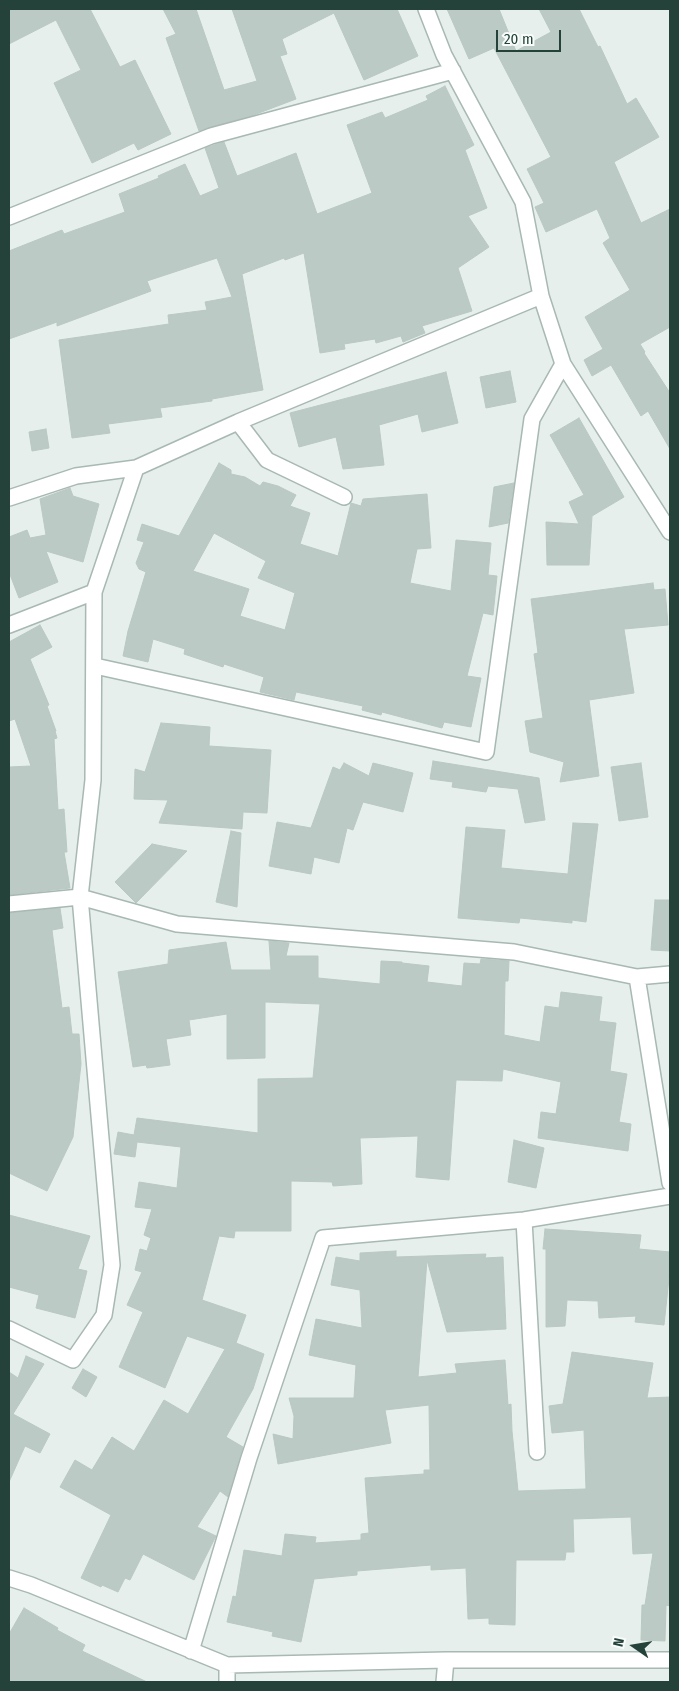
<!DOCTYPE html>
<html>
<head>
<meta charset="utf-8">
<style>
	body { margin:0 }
	#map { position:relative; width:679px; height:1691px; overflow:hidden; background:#e6efeb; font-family:"Fira Sans Condensed",sans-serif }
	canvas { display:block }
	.frame { position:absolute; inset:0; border:10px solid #24423a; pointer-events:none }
	.north { position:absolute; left:609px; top:1621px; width:50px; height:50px; -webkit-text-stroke:4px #f7fbf9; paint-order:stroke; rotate:283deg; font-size:14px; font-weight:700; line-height:20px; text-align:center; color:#24423a }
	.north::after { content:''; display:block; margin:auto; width:18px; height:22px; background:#24423a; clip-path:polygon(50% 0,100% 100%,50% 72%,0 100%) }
	.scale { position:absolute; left:496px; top:30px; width:65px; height:22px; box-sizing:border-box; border:2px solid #24423a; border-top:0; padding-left:6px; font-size:15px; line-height:18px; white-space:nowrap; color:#24423a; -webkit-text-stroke:4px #f7fbf9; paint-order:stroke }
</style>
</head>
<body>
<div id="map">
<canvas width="679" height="1691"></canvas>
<div class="frame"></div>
<div class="north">N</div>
<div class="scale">20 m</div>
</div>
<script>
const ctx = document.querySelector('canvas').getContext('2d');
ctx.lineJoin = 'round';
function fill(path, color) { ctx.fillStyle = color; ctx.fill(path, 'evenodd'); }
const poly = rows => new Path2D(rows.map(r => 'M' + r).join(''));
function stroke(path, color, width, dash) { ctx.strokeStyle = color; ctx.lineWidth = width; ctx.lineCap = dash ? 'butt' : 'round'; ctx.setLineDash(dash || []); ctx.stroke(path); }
const building = poly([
	[9,9,90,9,120,67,135,60,171,134,138,150,134,143,92,163,54,83,81,70,56,20,9,44,9,9],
	[163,9,196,9,224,90,257,81,232,9,397,9,418,56,364,80,334,13,282,39,287,54,280,56,296,99,251,116,199,131,166,38,176,34,163,9],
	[447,9,499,9,516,51,551,32,539,9,579,9,598,47,600,46,627,104,636,98,659,137,614,162,641,223,670,209,670,327,640,344,645,352,644,353,670,393,670,449,648,411,641,416,611,365,592,376,584,360,603,349,585,317,630,290,603,243,610,238,597,209,546,232,535,207,544,203,527,169,551,157,494,48,469,59,447,9],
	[445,86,474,145,465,150,487,208,468,216,489,247,458,268,472,311,422,326,425,333,403,342,401,336,376,343,375,339,344,344,345,349,320,353,304,253,285,260,284,258,242,274,263,390,212,399,212,401,160,408,162,417,108,424,110,433,72,438,59,340,169,324,168,315,207,310,205,302,232,297,217,258,147,281,151,291,57,326,57,322,9,339,9,251,62,230,64,234,125,212,119,194,159,178,158,176,185,164,200,196,219,188,205,148,224,142,237,176,296,153,317,214,372,193,347,125,382,112,385,118,428,100,426,96,445,86],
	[510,371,516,402,486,408,480,377,510,371],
	[446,372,458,423,422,432,418,414,379,425,384,465,343,469,336,437,299,447,290,413,446,372],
	[579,418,624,497,592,516,589,565,547,565,546,522,579,524,569,502,584,495,550,435,579,418],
	[46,429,49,448,32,451,29,432,46,429],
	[219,463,231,470,231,474,245,477,260,486,263,482,278,486,296,495,290,506,310,513,300,544,338,556,351,503,361,506,363,499,427,494,431,548,417,549,410,583,451,591,456,540,491,543,488,575,497,576,493,615,483,613,467,676,481,678,471,727,444,722,442,728,382,712,381,715,362,710,363,706,296,692,294,700,260,692,264,677,224,664,223,667,184,654,185,649,153,639,148,662,123,656,128,631,146,572,139,569,136,563,144,542,137,540,142,524,179,536,219,463],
	[214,533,266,561,258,578,295,593,285,630,240,616,249,589,193,571,214,533],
	[514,483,508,523,489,527,494,487,514,483],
	[70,488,73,496,99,504,83,562,46,551,58,582,19,598,9,572,9,537,27,530,30,538,46,535,40,499,70,488],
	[653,583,654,590,665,589,668,625,624,629,634,693,589,700,599,776,560,782,564,762,530,752,525,721,543,718,534,654,538,653,531,599,653,583],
	[40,625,52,647,30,659,49,705,47,706,56,731,55,731,57,738,54,739,58,810,64,809,67,852,64,852,70,888,9,895,9,767,31,766,15,719,9,721,9,642,40,625],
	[161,723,210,727,209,746,271,750,267,813,243,812,242,829,159,823,168,800,134,799,135,769,145,772,161,723],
	[433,761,539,778,545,820,525,823,518,789,488,786,486,792,452,787,453,782,430,779,433,761],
	[344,763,369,776,373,763,413,773,403,812,363,802,353,830,347,828,339,863,314,857,311,874,269,866,277,822,311,828,333,767,340,770,344,763],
	[641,763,648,817,619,821,611,767,641,763],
	[573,823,598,824,586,922,572,920,572,923,520,918,519,923,458,918,466,827,505,830,501,868,568,874,573,823],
	[231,831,241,833,237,907,216,902,231,831],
	[152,844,187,851,136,903,115,882,152,844],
	[655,900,670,900,670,951,651,950,655,900],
	[60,908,63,928,52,930,62,1008,69,1007,72,1034,79,1034,81,1064,73,1137,47,1191,9,1173,9,913,60,908],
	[269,941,289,943,286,956,318,956,318,978,380,984,381,961,402,962,402,963,429,966,427,982,462,986,464,963,480,964,481,959,509,961,508,981,505,981,504,1035,540,1042,545,1006,559,1008,561,992,602,997,599,1021,616,1023,610,1071,627,1074,619,1122,631,1124,628,1151,538,1138,541,1112,556,1114,561,1082,503,1069,502,1081,456,1080,449,1180,416,1177,418,1136,360,1138,362,1184,333,1186,332,1182,291,1181,291,1231,235,1231,234,1238,219,1236,202,1300,246,1315,236,1343,264,1354,253,1389,226,1437,243,1447,228,1497,220,1491,197,1527,216,1536,194,1580,143,1554,130,1580,125,1578,118,1592,102,1585,101,1587,81,1578,111,1515,60,1487,75,1460,92,1470,112,1437,134,1451,164,1400,188,1414,225,1349,187,1336,165,1388,119,1367,143,1312,127,1305,142,1272,135,1270,140,1249,147,1251,151,1238,144,1235,152,1209,135,1207,139,1182,177,1188,181,1147,137,1142,135,1157,114,1154,118,1132,134,1135,137,1118,258,1133,258,1079,313,1078,320,1004,265,1002,265,1058,227,1059,227,1014,189,1020,191,1035,166,1039,170,1065,147,1068,146,1065,133,1067,118,972,168,964,169,950,226,942,231,970,271,970,269,941],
	[514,1140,544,1148,536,1188,508,1182,514,1140],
	[9,1215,90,1236,78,1269,87,1271,75,1318,36,1308,39,1295,9,1287,9,1215],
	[545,1229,641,1235,639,1249,670,1252,670,1269,664,1325,635,1322,636,1316,599,1318,598,1301,567,1300,565,1326,546,1327,546,1249,543,1249,545,1229],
	[396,1251,396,1257,486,1254,485,1258,503,1257,506,1329,447,1332,427,1260,418,1377,457,1373,455,1364,505,1360,508,1405,511,1404,512,1431,518,1491,586,1489,584,1430,552,1433,549,1406,563,1404,572,1352,653,1363,647,1398,670,1397,670,1606,666,1605,665,1641,641,1640,642,1605,645,1605,653,1553,633,1554,631,1517,573,1519,574,1552,566,1552,565,1560,516,1560,515,1625,489,1624,489,1618,468,1619,466,1568,431,1570,431,1565,357,1571,357,1575,314,1579,301,1642,272,1636,273,1632,227,1622,233,1596,236,1597,244,1550,282,1556,285,1534,316,1537,315,1543,361,1540,361,1534,369,1533,365,1478,424,1474,424,1470,430,1470,429,1405,385,1410,391,1443,278,1464,273,1434,293,1439,294,1416,289,1398,354,1398,356,1365,309,1355,316,1319,362,1328,360,1290,331,1285,336,1257,360,1261,360,1253,396,1251],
	[26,1356,44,1364,13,1414,50,1434,40,1453,25,1446,9,1482,9,1372,18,1378,26,1356],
	[83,1369,97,1377,86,1397,72,1388,83,1369],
	[24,1608,58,1628,57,1630,85,1645,82,1651,147,1682,9,1682,9,1634,24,1608]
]);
fill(building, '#bbcac4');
stroke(building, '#b8c9c2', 1);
const street = poly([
	[426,9,444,55,523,202,541,296,563,364,670,532],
	[9,217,211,136,453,71],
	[238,422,267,460,344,497],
	[9,498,76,476,136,468,238,422,541,296],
	[9,625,94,592],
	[95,666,486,752,532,419,563,364],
	[9,904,80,897,177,924,514,952,637,977,670,974],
	[637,977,670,1183],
	[524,1220,537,1452],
	[9,1329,73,1360,104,1315,112,1265,80,897,93,780,94,592,136,468],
	[9,1578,31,1585,227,1665,446,1660,670,1660],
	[191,1651,249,1458,323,1238,524,1220,670,1196],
	[227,1665,227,1682],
	[444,1682,446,1660]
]);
stroke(street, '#a8b8b2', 18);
stroke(street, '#fff', 15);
</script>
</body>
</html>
